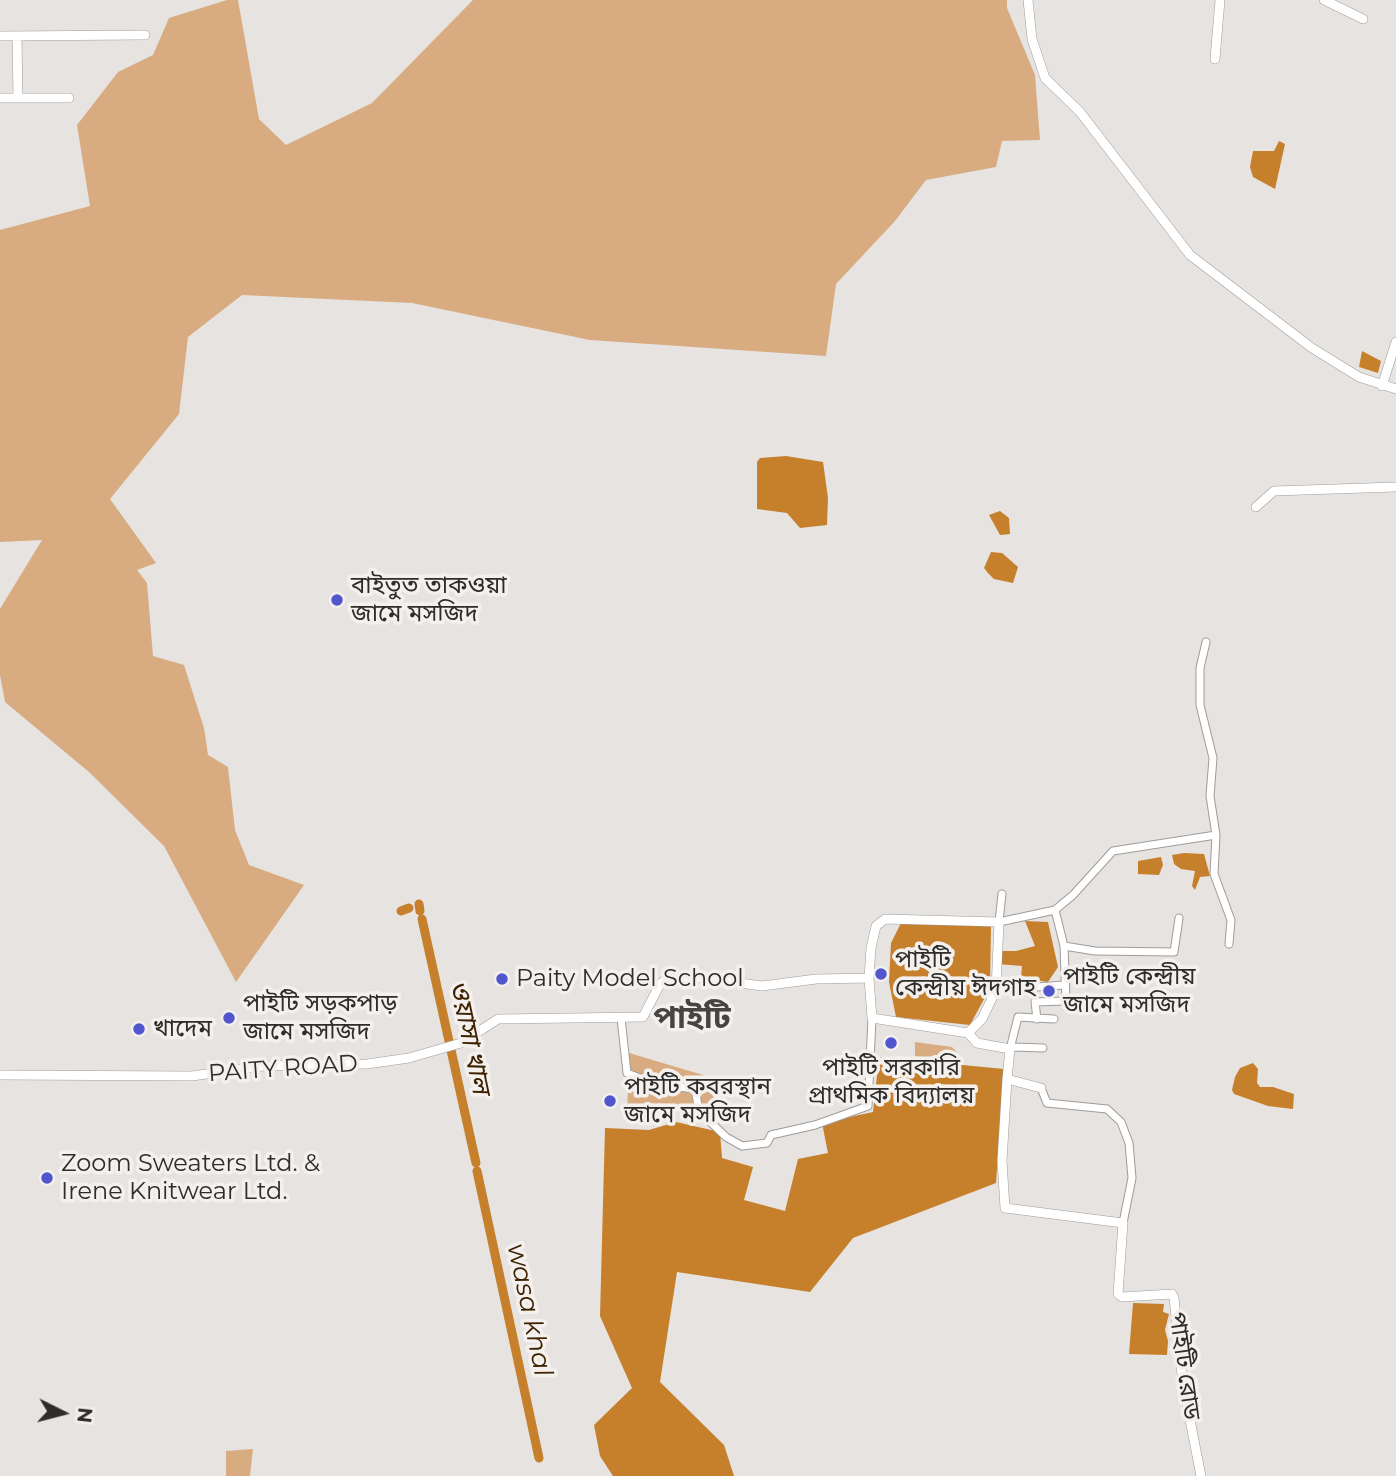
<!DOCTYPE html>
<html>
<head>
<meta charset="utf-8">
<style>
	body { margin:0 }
	#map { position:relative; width:1396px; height:1476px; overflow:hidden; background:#e6e3e0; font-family:Montserrat,sans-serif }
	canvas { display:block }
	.north { position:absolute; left:28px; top:1378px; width:70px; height:70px; -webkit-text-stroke:5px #f3f0ed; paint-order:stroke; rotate:96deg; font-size:19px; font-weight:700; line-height:28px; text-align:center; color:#2e2d2c }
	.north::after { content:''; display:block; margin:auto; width:24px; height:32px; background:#2e2d2c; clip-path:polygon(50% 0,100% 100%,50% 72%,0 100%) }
</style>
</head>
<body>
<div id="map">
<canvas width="1396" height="1476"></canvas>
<div class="north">N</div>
</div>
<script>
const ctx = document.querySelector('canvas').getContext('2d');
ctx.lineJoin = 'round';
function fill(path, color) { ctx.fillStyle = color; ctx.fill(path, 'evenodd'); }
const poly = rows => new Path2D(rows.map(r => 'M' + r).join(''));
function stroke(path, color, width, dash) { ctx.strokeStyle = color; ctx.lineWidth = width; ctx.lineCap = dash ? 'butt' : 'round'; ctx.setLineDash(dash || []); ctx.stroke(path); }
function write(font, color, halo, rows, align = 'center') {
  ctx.font = font + ' Montserrat,"Noto Sans Bengali",sans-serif'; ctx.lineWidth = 7; ctx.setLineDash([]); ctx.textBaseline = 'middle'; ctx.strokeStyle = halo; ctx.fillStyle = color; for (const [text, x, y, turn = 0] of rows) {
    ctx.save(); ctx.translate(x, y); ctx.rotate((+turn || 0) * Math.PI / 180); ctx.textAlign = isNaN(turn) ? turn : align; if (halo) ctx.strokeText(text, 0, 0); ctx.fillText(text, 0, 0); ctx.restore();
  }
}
fill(poly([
	[227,0,238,0,259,119,286,145,372,103,473,0,1007,0,1007,8,1035,75,1040,140,1002,141,996,167,926,180,895,221,836,284,826,356,590,340,412,303,242,295,188,337,179,414,110,499,156,563,137,570,147,583,153,656,184,665,204,728,208,755,228,767,235,830,249,865,304,885,236,982,164,846,89,772,5,702,0,675,0,609,42,540,0,542,0,230,90,206,77,125,118,72,153,55,169,18],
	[915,1042,952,1047,960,1056,938,1061,926,1059,915,1056],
	[629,1053,720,1080,718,1098,703,1119,653,1104,646,1111,627,1118],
	[253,1449,250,1476,226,1476,226,1451]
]), '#d8ac80');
fill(poly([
	[1279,141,1285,144,1275,189,1253,177,1250,167,1253,151,1274,151],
	[1362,351,1381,361,1378,373,1359,367],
	[786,456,823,462,828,498,827,525,800,528,787,513,757,509,757,462,760,458],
	[1000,511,1009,518,1010,534,1000,535,989,515],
	[991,552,1002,553,1018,567,1013,583,994,579,988,573,984,568],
	[1184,853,1204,854,1210,876,1200,877,1195,890,1192,886,1195,871,1181,869,1174,864,1172,855],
	[1161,857,1163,865,1159,875,1138,874,1138,861],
	[1025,921,1048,922,1058,967,1048,982,1021,978,1022,966,997,964,998,951,1016,951,1035,946],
	[901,923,991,925,990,988,970,1025,896,1017,889,982,891,943],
	[879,1057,1004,1069,996,1183,853,1238,810,1292,677,1272,660,1382,724,1445,734,1476,613,1476,600,1456,594,1425,632,1388,600,1316,605,1128,649,1130,676,1122,720,1132,722,1158,753,1167,744,1200,785,1211,798,1159,828,1153,822,1123,873,1112],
	[1253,1063,1258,1069,1257,1083,1260,1087,1273,1087,1294,1094,1293,1109,1268,1106,1234,1094,1232,1090,1235,1077,1240,1068],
	[1133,1303,1164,1304,1163,1312,1169,1314,1165,1330,1168,1341,1167,1355,1129,1354]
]), '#c67f2a');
stroke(poly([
	[419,904,420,911],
	[401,911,409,908],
	[422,919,476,1163],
	[477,1171,539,1458]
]), '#c67f2a', 9);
const pedestrian = poly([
	[1216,835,1214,874,1231,920,1229,944],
	[1002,894,999,922,1055,910,1064,946,1066,1001,1035,1002,1037,1019],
	[1055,910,1073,895,1113,851,1216,835,1210,796,1213,758,1200,705,1200,668,1206,642],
	[1064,946,1095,951,1174,952,1179,918],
	[996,990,1064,985],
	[621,1018,627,1073,655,1084,695,1089,699,1111,726,1137,742,1146,767,1143,771,1135,815,1125,868,1106,872,1018],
	[1013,1047,1043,1048],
	[1010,1049,1018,1017,1054,1019],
	[1041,1088,1047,1103,1107,1109,1121,1122,1129,1143,1132,1178,1123,1223]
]);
const minor = poly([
	[1028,0,1032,39,1045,78,1080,112,1190,255,1312,348,1359,377,1396,389],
	[1324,0,1363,19],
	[0,36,145,35],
	[17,36,18,98],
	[1215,59,1220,0],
	[0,98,69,98],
	[1382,386,1396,342],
	[1256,507,1274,491,1396,487],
	[885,919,999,922,996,990,982,1019,968,1033,872,1018,869,978,871,948,876,926,885,919],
	[968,1033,977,1043,1010,1049,1007,1079,1041,1088],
	[0,1075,192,1076,263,1066,367,1064,409,1058,461,1043,498,1019,643,1017,660,984,668,978,696,977,762,986,816,979,869,978],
	[1007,1079,1002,1161,1005,1208,1123,1223,1118,1294,1122,1297,1172,1294,1174,1298,1183,1384,1201,1476]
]);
stroke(pedestrian, '#9f9c99', 9);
stroke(minor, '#9f9c99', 10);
stroke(pedestrian, '#fff', 7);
stroke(minor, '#fff', 9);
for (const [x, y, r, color] of [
	[337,600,7,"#5156cc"],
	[881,974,7,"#5156cc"],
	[502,979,7,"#5156cc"],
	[1049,991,7,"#5156cc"],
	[229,1018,7,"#5156cc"],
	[139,1029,7,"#5156cc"],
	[891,1043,7,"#5156cc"],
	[610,1101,7,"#5156cc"],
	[47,1178,7,"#5156cc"]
]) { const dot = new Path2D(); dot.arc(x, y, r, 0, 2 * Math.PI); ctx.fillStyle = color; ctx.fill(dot); stroke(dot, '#f3f0ed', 2.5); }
write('24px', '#2e2d2c', '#f3f0ed', [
	["বাইতুত তাকওয়া",351,586],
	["জামে মসজিদ",351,614],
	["পাইটি",895,960],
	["কেন্দ্রীয় ঈদগাহ",895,988],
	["পাইটি কেন্দ্রীয়",1063,977],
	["জামে মসজিদ",1063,1005],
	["Paity Model School",516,979],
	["পাইটি সড়কপাড়",243,1004],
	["জামে মসজিদ",243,1032],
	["খাদেম",153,1029],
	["পাইটি সরকারি",891,1068,"center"],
	["প্রাথমিক বিদ্যালয়",891,1096,"center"],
	["পাইটি কবরস্থান",624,1087],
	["জামে মসজিদ",624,1115],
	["Zoom Sweaters Ltd. &",61,1164],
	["Irene Knitwear Ltd.",61,1192]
], 'left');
write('24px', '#2e2d2c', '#f3f0ed', [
	["PAITY ROAD",283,1069,-4],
	["পাইটি রোড",1184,1366,82]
]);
write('italic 26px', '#3e2200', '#f3f0ed', [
	["ওয়াসা খাল",469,1037,78],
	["wasa khal",529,1310,78]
]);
write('bold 32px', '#474442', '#f3f0ed', [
	["পাইটি",692,1019]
]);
</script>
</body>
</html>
